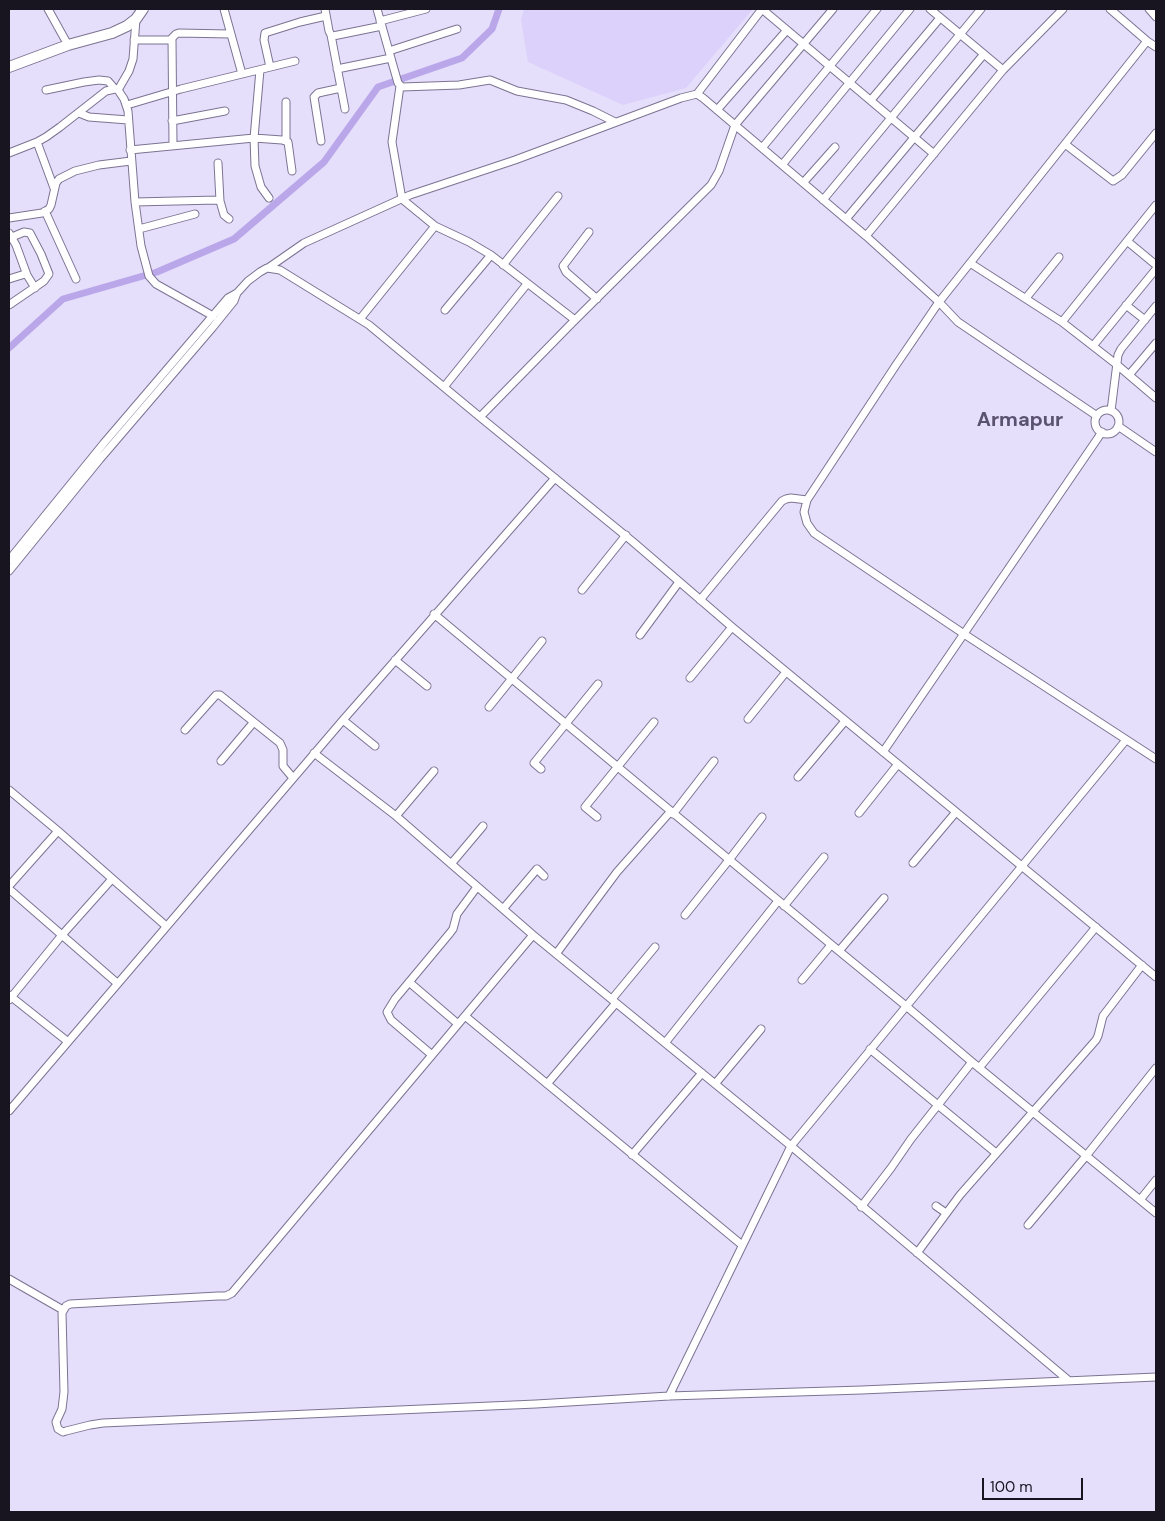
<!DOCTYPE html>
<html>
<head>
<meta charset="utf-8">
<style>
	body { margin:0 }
	#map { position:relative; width:1165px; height:1521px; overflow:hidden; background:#e6dffb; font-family:"DM Sans",sans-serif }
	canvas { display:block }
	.frame { position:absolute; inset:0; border:10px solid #181521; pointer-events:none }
	.scale { position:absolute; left:982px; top:1478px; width:101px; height:22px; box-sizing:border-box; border:2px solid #181521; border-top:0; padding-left:6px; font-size:15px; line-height:18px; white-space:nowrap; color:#181521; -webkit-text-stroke:4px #e6dffb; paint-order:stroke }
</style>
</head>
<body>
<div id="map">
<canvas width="1165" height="1521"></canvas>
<div class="frame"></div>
<div class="scale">100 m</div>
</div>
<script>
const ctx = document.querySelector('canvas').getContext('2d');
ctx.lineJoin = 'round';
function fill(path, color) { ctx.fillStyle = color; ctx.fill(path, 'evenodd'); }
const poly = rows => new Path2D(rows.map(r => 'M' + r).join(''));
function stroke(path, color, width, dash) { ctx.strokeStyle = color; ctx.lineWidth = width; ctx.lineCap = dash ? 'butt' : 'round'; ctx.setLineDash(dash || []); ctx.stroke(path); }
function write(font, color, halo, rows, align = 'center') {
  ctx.font = font + ' "DM Sans",sans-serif'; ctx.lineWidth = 5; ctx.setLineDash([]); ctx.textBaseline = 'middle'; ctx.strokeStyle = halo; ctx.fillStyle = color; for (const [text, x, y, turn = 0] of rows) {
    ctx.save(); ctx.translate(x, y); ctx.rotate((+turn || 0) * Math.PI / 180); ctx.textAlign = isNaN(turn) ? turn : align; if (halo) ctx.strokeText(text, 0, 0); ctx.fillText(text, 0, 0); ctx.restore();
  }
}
fill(poly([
	[524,9,753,9,686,88,623,105,528,62,521,20]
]), '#dcd1fb');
stroke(poly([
	[9,348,63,299,157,272,234,239,324,162,378,87,462,58,492,29,499,9]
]), '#baa7ea', 7);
const street = poly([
	[48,9,68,45],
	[224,9,242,74],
	[325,9,329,31,331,35,333,36,382,26],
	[377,9,398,83,402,87,459,85,490,80,517,91,566,100,593,111,615,122],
	[762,9,934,154],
	[930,9,1003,70],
	[1110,9,1147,41,1156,47],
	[1149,9,1156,17],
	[380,21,426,9],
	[331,35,345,109],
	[172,39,173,145],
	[134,40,170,40,176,34,179,33,230,34],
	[1147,41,939,302,896,365,807,500,804,512,807,523,814,533,964,634,1156,759],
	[389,51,457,29],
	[270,67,264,40,265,33,300,22,326,16],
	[337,69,391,58],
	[260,70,254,138,255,166,261,187,269,198],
	[400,86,392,142,402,199,435,226,469,242,491,255,575,320],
	[46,90,84,82,99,80,108,81,115,89],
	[118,90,129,71,133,59,136,19],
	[697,94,762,9],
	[871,100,940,18],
	[127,105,181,89,295,61],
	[717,110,787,30],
	[79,113,89,117,128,120],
	[172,121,225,111],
	[286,141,286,102],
	[321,141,314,97,318,93,341,88],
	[37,142,54,188],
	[1065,144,1113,181,1122,175,1156,133],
	[762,148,877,9],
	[130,150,254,138,282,140,288,142,292,171],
	[9,153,37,142,46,137,60,127,106,91,115,89,118,90,124,99,128,111,135,202,141,246,149,276,156,284,213,316],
	[218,163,220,201],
	[782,165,910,9],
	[803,183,835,147],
	[823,200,981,9],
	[135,202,217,200,220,201,224,215,229,219],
	[45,211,76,279],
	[9,218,42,213,49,209,51,205,56,183,59,179,75,171,99,165,131,161],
	[846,219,984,54],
	[139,229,195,214],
	[589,232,563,266,566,272,597,299],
	[9,233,16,245,27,275],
	[866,236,1003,70,1063,9],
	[1127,241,1156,265],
	[970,263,1062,322,1116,364,1156,398],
	[503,265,558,196],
	[268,268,304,243,410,195,515,160,681,98,697,94,703,98,866,236,939,302,958,322,1097,416],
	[9,279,25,274,27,275,35,288],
	[1026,298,1059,257],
	[9,305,44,281,49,274,41,254,30,233,24,232,12,237],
	[1126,305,1145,320],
	[445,310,491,255],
	[360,319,435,226],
	[1062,322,1156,205],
	[1093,346,1156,269],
	[1129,375,1156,343],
	[444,387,527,284],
	'1095 422a12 12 0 1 1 24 0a12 12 0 1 1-24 0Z',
	[1111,411,1118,355,1121,349,1156,306],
	[480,417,572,323,711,185,719,171,735,125,833,9],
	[1118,426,1156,452],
	[9,560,104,443,228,298,237,293,248,281,260,272,267,268,280,270,369,325,480,417,632,541,732,627,1156,977],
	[9,571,100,459,213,327,234,301,237,293],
	[582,590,626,535],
	[700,600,782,501,786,499,791,498,807,500],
	[434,614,839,951,906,1006,972,1062,1156,1213],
	[640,635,679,582],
	[395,660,427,686],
	[690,678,732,627],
	[489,707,542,641],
	[748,719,786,672],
	[343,720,375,746],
	[185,730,216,695,220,695,280,743,283,750,283,766,293,778],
	[883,752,1102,432],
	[314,753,396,816,533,935,791,1146,1068,1380],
	[221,761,253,723],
	[541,769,534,763,598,684],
	[798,777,845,721],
	[9,790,58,831,166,926],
	[859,813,898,764],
	[673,814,714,761],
	[396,816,434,771],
	[597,817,585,807,654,722],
	[913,863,956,812],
	[451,864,483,826],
	[9,886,58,831],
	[9,889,117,983],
	[784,906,824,857],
	[503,909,537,869,544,876],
	[685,915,729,860,762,817],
	[533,935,232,1293,226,1296,218,1296,70,1304,66,1306,62,1313,64,1392,62,1409,56,1422,58,1429,63,1432,66,1431,90,1425,103,1423,536,1404,669,1396,862,1390,1156,1377],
	[839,951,884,898],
	[556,954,617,872,671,811],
	[802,980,831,945],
	[409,982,458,1024],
	[9,995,67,1041],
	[612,999,655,947],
	[9,1000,62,935,112,879],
	[465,1016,742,1245],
	[665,1043,778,901],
	[870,1049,996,1153],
	[432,1055,391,1020,387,1012,395,999,450,933,453,929,457,914,477,887],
	[979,1068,1096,927],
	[547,1084,616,1003],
	[715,1084,761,1029],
	[9,1111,343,720,555,478],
	[632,1155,702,1073],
	[1140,1200,1156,1180],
	[936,1206,946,1213],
	[861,1207,891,1168,911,1139,972,1062],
	[1028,1225,1086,1156,1156,1068],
	[917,1253,960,1195,1096,1040,1098,1036,1103,1016,1142,965],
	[9,1279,63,1310],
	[669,1396,791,1146,1126,740]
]);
const secondary = poly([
	[9,67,68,45,112,33,127,26,136,19,143,9]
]);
stroke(street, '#7c7392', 9);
stroke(secondary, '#7c7392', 12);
stroke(street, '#fff', 7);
stroke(secondary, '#fff', 10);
write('bold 20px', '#5a5270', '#e6dffb', [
	["Armapur",1020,421]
]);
</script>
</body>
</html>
